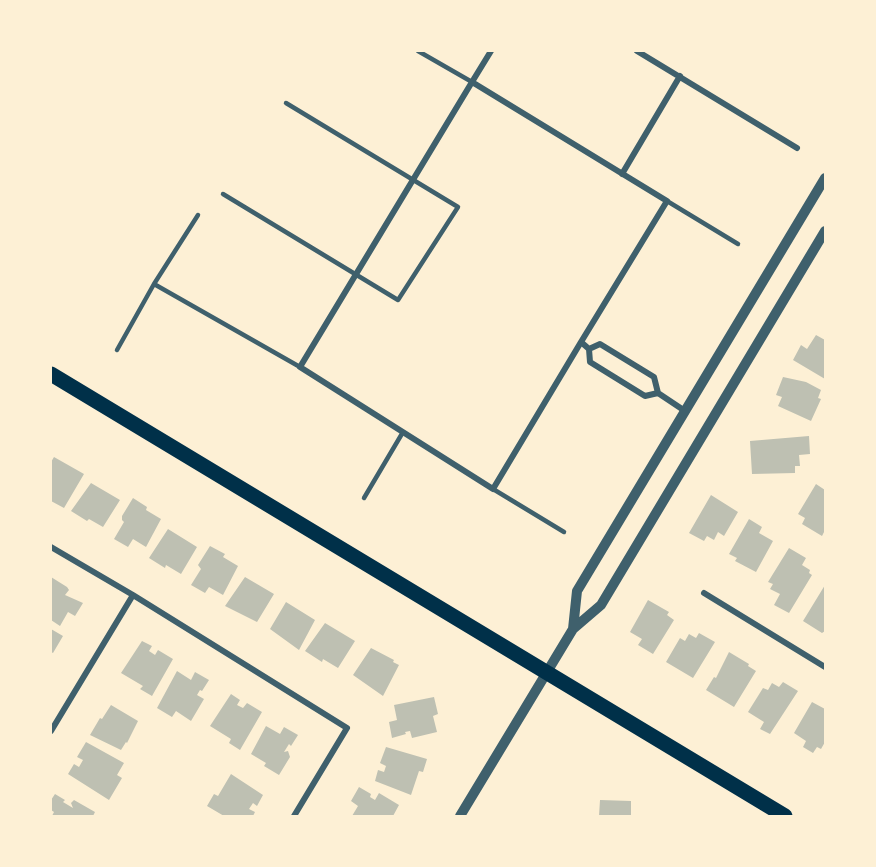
<!DOCTYPE html>
<html>
<head>
<meta charset="utf-8">
<style>
	body { margin:0 }
	#map { position:relative; width:876px; height:867px; overflow:hidden; background:#fdf0d5; font-family:Georgia,serif }
	canvas { display:block }
	.frame { position:absolute; inset:0; border:52px solid #fdf0d5; pointer-events:none }
</style>
</head>
<body>
<div id="map">
<canvas width="876" height="867"></canvas>
<div class="frame"></div>
</div>
<script>
const ctx = document.querySelector('canvas').getContext('2d');
ctx.lineJoin = 'round';
function fill(path, color) { ctx.fillStyle = color; ctx.fill(path, 'evenodd'); }
const poly = rows => new Path2D(rows.map(r => 'M' + r).join(''));
function stroke(path, color, width, dash) { ctx.strokeStyle = color; ctx.lineWidth = width; ctx.lineCap = dash ? 'butt' : 'round'; ctx.setLineDash(dash || []); ctx.stroke(path); }
fill(poly([
	[816,335,825,340,825,379,793,360,801,345,807,349],
	[783,377,806,382,821,390,818,398,821,399,811,421,778,406,782,397,776,395],
	[809,436,810,454,799,455,800,466,795,466,795,473,752,474,750,441],
	[54,457,84,474,64,508,51,501,51,462],
	[91,483,120,500,103,527,89,519,87,521,71,511],
	[816,484,825,490,825,530,822,536,802,524,805,518,798,514],
	[711,495,738,512,724,536,718,532,714,540,707,536,704,541,689,533],
	[133,498,147,507,146,510,161,519,146,547,133,539,128,547,114,539,124,522,122,520,122,516],
	[749,519,762,527,759,533,773,541,756,572,735,561,737,558,729,554],
	[168,529,197,547,181,574,166,565,165,568,149,558],
	[210,546,225,554,223,557,238,566,223,595,209,587,205,593,191,585,201,569,198,565],
	[789,548,806,558,802,565,810,570,809,573,812,575,789,613,774,605,780,594,770,589,773,584,768,582],
	[51,577,67,587,69,590,65,595,83,603,75,616,68,612,60,626,51,620],
	[245,577,274,594,257,622,225,606],
	[825,585,825,631,822,633,803,621],
	[648,600,669,612,667,615,674,620,653,654,638,645,642,639,630,632],
	[286,602,315,620,299,650,270,629],
	[325,623,355,641,338,668,323,659,322,662,305,651],
	[51,629,63,636,53,653,51,652],
	[699,633,715,642,693,678,666,662,680,638,685,641,689,634,696,638],
	[142,641,152,646,149,651,155,655,158,650,173,659,152,696,140,689,143,686,121,673],
	[371,648,394,660,393,662,399,665,383,696,353,675],
	[729,652,749,664,748,666,756,671,734,707,706,690,714,677,716,678],
	[177,671,191,680,195,672,209,680,202,691,200,690,197,695,204,699,191,721,176,711,172,717,157,708],
	[783,682,798,691,770,734,760,729,764,722,748,712,763,688,768,690,772,683,779,687],
	[231,694,240,700,237,705,243,708,247,703,262,712,240,750,229,743,231,739,210,726],
	[434,697,438,714,433,716,437,732,412,738,410,731,405,732,406,734,392,738,389,722,397,720,394,705],
	[812,702,825,709,825,742,821,749,817,747,813,753,803,747,806,741,794,733],
	[111,705,138,721,127,743,126,742,121,750,90,735,100,718,102,719],
	[266,726,280,734,284,727,298,735,291,746,289,744,284,752,288,751,290,757,279,775,264,766,266,763,251,754],
	[86,742,124,763,117,775,122,778,109,800,68,774,74,764,79,767,83,760,77,757],
	[386,747,427,759,423,772,419,771,411,795,375,781,378,770,384,772,386,766,380,763],
	[231,774,263,795,257,806,253,803,249,809,255,812,253,816,224,816,207,806,214,794,218,796],
	[359,787,371,794,370,797,375,800,379,793,399,805,393,816,352,816,358,806,351,801],
	[55,794,65,800,63,802,73,808,71,803,74,800,95,812,93,816,52,816,54,812,51,810,51,800],
	[600,800,631,801,631,816,599,816]
]), '#bec0b2');
stroke(poly([
	[418,51,472,82],
	[223,194,398,300,458,207,286,103],
	[667,201,738,244],
	[154,284,198,215],
	[117,350,154,284,300,367],
	[493,489,564,532],
	[364,498,403,432]
]), '#3f606c', 4.5);
stroke(poly([
	[637,51,797,148],
	[472,82,491,51],
	[622,174,680,76],
	[581,342,493,489,300,367,472,82,667,201,581,342,589,349],
	[658,393,645,396,590,362,589,349,600,344,654,377,658,393,685,411],
	[51,547,133,595,347,728,294,816],
	[704,593,825,667],
	[51,731,133,595]
]), '#3f606c', 6);
stroke(poly([
	[573,629,577,591,825,178],
	[460,816,573,629,601,605,825,231]
]), '#3f606c', 10);
stroke(poly([
	[51,374,785,816]
]), '#003049', 15);
</script>
</body>
</html>
